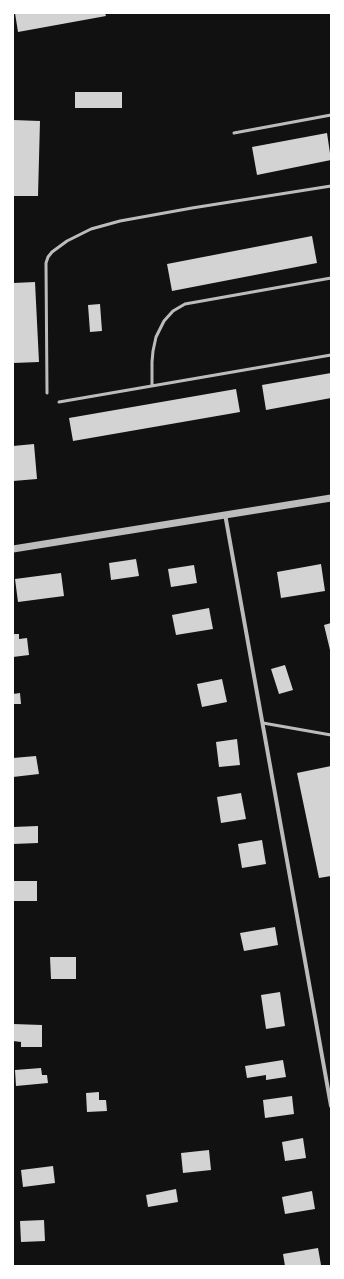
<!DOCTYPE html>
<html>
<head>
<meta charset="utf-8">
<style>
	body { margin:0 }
	#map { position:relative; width:344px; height:1279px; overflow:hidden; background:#111; font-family:Roboto,sans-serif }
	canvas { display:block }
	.frame { position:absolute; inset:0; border:14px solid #fff; pointer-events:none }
</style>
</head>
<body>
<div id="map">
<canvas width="344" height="1279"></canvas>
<div class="frame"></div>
</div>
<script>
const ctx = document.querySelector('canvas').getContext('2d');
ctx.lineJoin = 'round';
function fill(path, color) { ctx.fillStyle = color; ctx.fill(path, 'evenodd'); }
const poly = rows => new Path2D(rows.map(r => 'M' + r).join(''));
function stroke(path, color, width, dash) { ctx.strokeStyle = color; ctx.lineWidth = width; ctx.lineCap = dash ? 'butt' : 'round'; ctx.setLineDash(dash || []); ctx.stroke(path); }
fill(poly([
	[15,13,105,13,106,16,18,32],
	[75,92,122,92,122,108,75,108],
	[13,120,40,121,38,196,13,196],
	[327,133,331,160,257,175,252,147],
	[312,236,317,263,172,291,167,264],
	[35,282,39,362,13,363,13,283],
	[100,304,102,331,90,332,88,305],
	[331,373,331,398,266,410,262,385],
	[236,389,240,412,73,441,69,418],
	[34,444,37,479,13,481,13,446],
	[136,559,139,576,111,580,109,563],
	[321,564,325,591,281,598,277,572],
	[194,565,197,583,171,587,168,569],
	[61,573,64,596,18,602,15,579],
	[209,608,213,629,176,635,172,615],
	[331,623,331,650,330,650,324,625],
	[13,634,19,634,19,639,27,638,29,655,13,657],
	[285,665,293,690,279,694,271,669],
	[222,679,227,702,202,707,197,684],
	[20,693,21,704,13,704,13,694],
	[237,739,240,765,219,767,216,742],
	[36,756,39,774,13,777,13,758],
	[331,766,331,876,319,878,297,773],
	[241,793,246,819,221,823,217,797],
	[38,826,38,843,13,844,13,827],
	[262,840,266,864,242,868,238,844],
	[13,881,37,881,37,901,13,901],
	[275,927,278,945,244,951,240,933],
	[50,957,76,957,76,979,51,979],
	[280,992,285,1026,266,1029,261,995],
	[13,1024,42,1025,42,1047,21,1047,21,1042,13,1041],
	[283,1060,286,1077,266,1080,266,1075,247,1078,245,1066],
	[41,1068,42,1075,47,1075,48,1083,16,1086,15,1070],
	[99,1092,99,1100,106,1100,107,1111,87,1112,86,1093],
	[292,1096,294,1114,265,1118,263,1100],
	[303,1138,306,1158,285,1161,282,1142],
	[209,1150,211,1170,183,1173,181,1153],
	[53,1166,55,1183,23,1187,21,1170],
	[176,1189,178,1202,148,1207,146,1195],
	[312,1191,315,1209,285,1214,282,1197],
	[44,1220,45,1241,21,1242,20,1221],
	[318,1248,321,1265,312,1266,285,1266,283,1254]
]), '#d3d3d3');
stroke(poly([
	[234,133,331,115],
	[152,385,152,362,153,351,156,337,164,321,173,311,185,304,331,278],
	[47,393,46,263,48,257,52,252,67,241,91,229,120,221,192,208,331,186],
	[59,402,331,355],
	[263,723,331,735]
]), '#bcbcbc', 3);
stroke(poly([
	[225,514,331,1106]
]), '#bcbcbc', 4);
stroke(poly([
	[13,549,331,498]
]), '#bcbcbc', 7);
</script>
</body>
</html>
